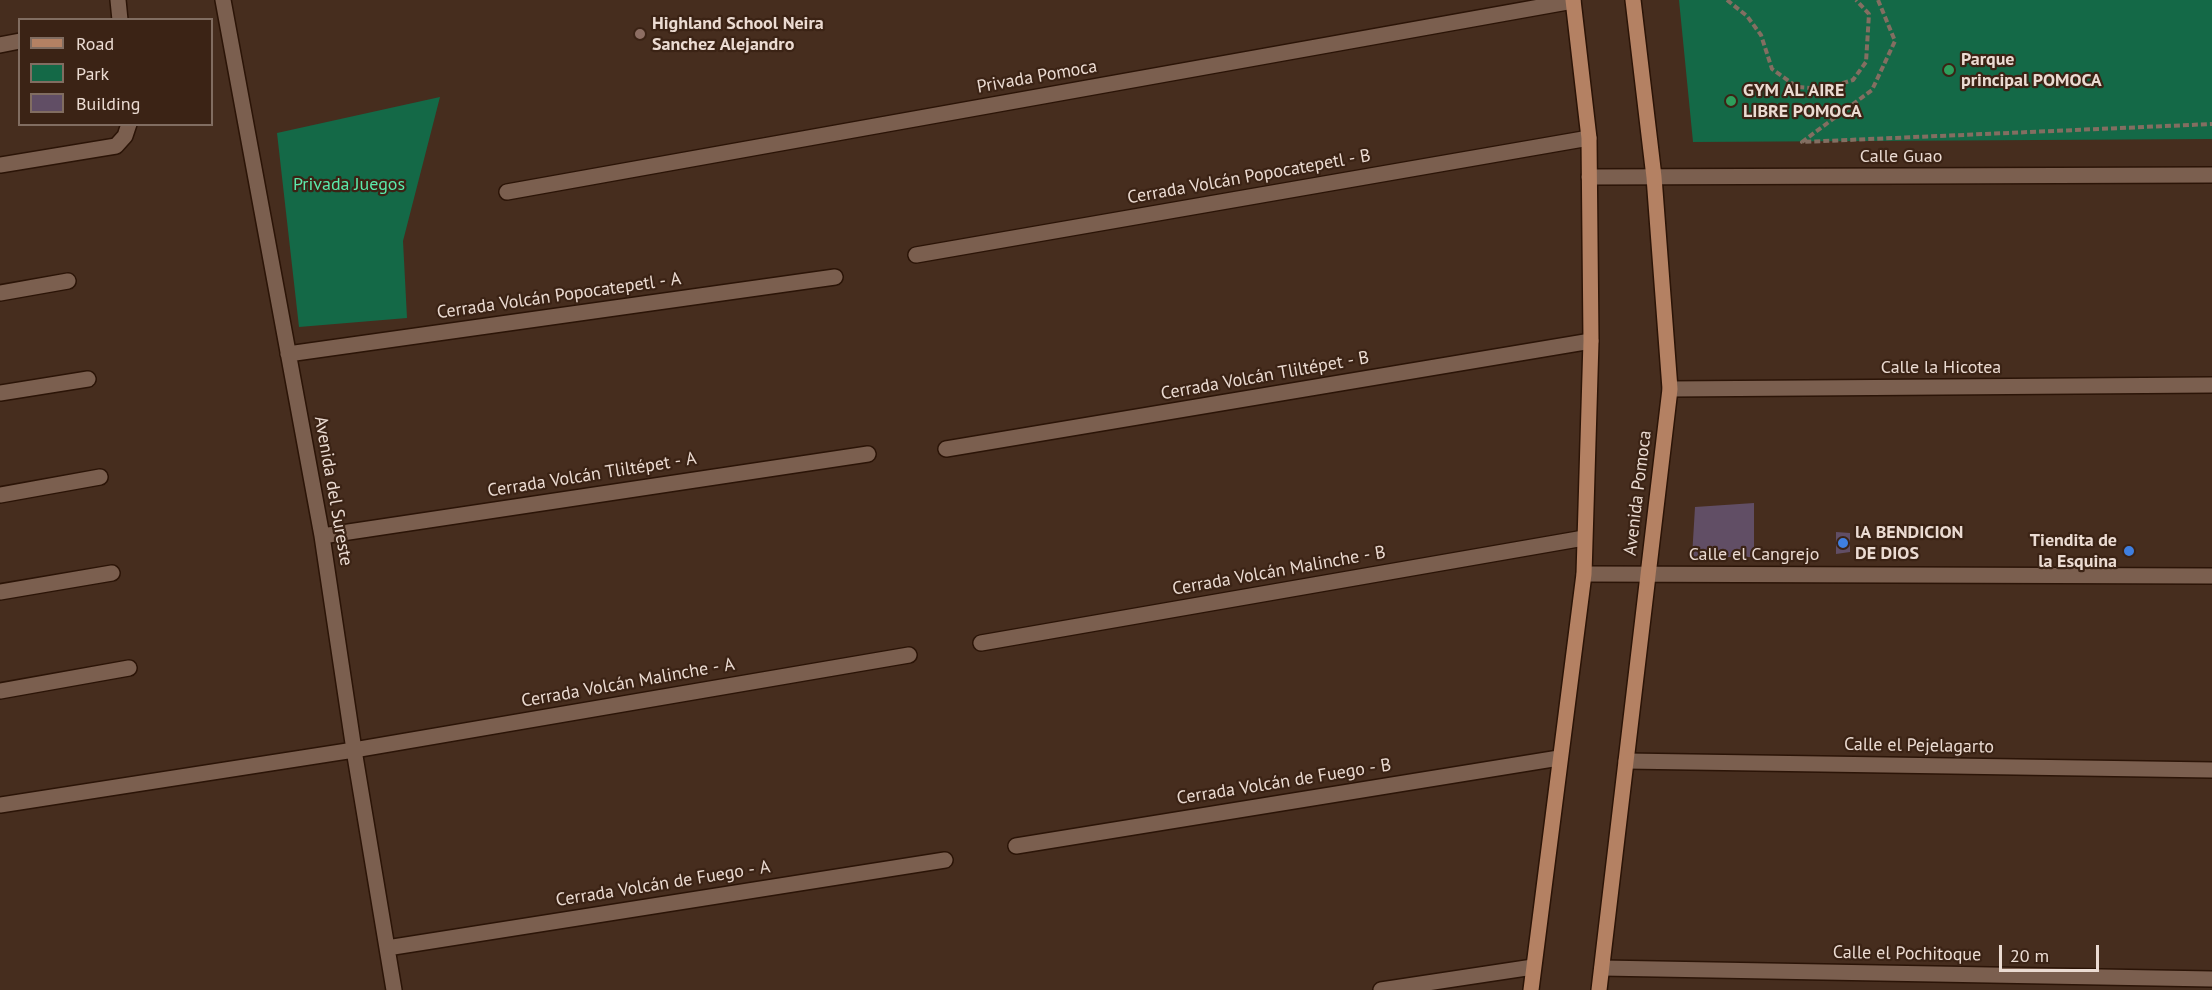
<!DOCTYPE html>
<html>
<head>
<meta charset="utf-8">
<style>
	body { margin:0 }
	#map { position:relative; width:2212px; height:990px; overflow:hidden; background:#462d1e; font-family:"PT Sans",sans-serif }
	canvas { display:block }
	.legend { position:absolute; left:18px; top:18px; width:195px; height:108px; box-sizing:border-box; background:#3b2315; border:2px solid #816d61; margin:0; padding:8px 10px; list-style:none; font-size:18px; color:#ebdbd2 }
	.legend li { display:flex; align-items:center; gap:12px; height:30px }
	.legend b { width:30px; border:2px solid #816d61 }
	.scale { position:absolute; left:1999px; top:945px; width:100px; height:27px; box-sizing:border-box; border:3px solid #ebdbd2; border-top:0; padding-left:8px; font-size:18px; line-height:21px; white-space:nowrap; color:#ebdbd2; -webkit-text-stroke:4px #3b2315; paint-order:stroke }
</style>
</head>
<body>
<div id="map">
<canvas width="2212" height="990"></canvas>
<ul class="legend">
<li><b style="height:8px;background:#b48163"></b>Road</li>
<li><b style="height:16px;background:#146947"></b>Park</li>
<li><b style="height:16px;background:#614e65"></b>Building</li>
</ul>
<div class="scale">20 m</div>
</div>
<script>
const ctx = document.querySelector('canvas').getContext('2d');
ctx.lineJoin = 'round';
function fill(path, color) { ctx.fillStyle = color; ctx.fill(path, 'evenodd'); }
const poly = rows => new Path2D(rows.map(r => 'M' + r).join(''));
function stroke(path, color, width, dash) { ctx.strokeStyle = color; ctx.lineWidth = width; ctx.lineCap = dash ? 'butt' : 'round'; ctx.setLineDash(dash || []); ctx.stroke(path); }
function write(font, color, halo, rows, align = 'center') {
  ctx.font = font + ' "PT Sans",sans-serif'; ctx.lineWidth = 4.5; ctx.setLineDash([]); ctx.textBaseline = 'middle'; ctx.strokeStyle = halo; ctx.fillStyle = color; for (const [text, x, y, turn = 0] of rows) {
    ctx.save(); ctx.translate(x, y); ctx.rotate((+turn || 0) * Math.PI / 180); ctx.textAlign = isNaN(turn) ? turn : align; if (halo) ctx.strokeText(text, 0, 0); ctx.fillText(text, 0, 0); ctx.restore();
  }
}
fill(poly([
	[1679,0,2212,0,2212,139,1693,142],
	[440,97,403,241,407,318,299,327,277,133]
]), '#146947');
fill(poly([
	[1754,503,1754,557,1692,557,1695,507],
	[1836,532,1850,533,1850,552,1836,554]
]), '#614e65');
const minor = poly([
	[118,0,120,20],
	[223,0,322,536,354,750,394,990],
	[0,45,20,41],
	[0,165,116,146,125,136,129,124],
	[1589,177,2212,175],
	[507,192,1573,1],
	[916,255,1589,138],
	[0,293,68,281],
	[288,354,835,277],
	[1670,389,2212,385],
	[0,393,88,379],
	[946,449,1591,341],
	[0,495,100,477],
	[322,536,868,454],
	[1584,574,2212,576],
	[0,592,112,573],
	[981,643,1584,538],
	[0,691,129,668],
	[1626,761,2212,770],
	[0,805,354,750,909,655],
	[1016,846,1559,758],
	[387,948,945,860],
	[1602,968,2212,979],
	[1381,990,1533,967]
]);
const major = poly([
	[1531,990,1584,574,1591,341,1589,138,1573,0],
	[1599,990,1670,389,1654,177,1633,0]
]);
stroke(minor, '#2b1407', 18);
stroke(major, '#2b1407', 18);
stroke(poly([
	[1727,0,1747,16,1761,35,1772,69,1797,87,1823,89,1853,80,1866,62,1869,14,1856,0],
	[1878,0,1895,41,1872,90,1802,142,2212,124]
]), '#836e61', 4, [6, 3]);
stroke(minor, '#7b5f4f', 15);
stroke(major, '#b48163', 15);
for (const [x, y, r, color] of [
	[640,34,6,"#8d6e63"],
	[1949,70,6,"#2e9e5b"],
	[1731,101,6,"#2e9e5b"],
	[1843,543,6,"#3f7fe0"],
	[2129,551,6,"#3f7fe0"]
]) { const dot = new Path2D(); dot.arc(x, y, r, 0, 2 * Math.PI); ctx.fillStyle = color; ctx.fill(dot); stroke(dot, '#3b2315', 2); }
write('bold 18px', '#ebdbd2', '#3b2315', [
	["Highland School Neira",652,24],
	["Sanchez Alejandro",652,45],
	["Parque",1961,60],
	["principal POMOCA",1961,81],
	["GYM AL AIRE",1743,91],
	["LIBRE POMOCA",1743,112],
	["lA BENDICION",1855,533],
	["DE DIOS",1855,554],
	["Tiendita de",2117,541,"right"],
	["la Esquina",2117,562,"right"]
], 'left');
write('18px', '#ebdbd2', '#3b2315', [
	["Privada Pomoca",1037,77,-10],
	["Calle Guao",1901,157],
	["Cerrada Volcán Popocatepetl - B",1249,177,-10],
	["Cerrada Volcán Popocatepetl - A",559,296,-8],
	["Calle la Hicotea",1941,368],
	["Cerrada Volcán Tliltépet - B",1265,376,-10],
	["Cerrada Volcán Tliltépet - A",592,475,-9],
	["Avenida del Sureste",333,491,80],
	["Avenida Pomoca",1638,493,-83],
	["Calle el Cangrejo",1754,555],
	["Cerrada Volcán Malinche - B",1279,571,-10],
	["Cerrada Volcán Malinche - A",628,683,-10],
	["Calle el Pejelagarto",1919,746,1],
	["Cerrada Volcán de Fuego - B",1284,782,-9],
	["Cerrada Volcán de Fuego - A",663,884,-9],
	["Calle el Pochitoque",1907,954,1]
]);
write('18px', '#5beaab', '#3b2315', [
	["Privada Juegos",349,185]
]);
</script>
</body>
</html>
